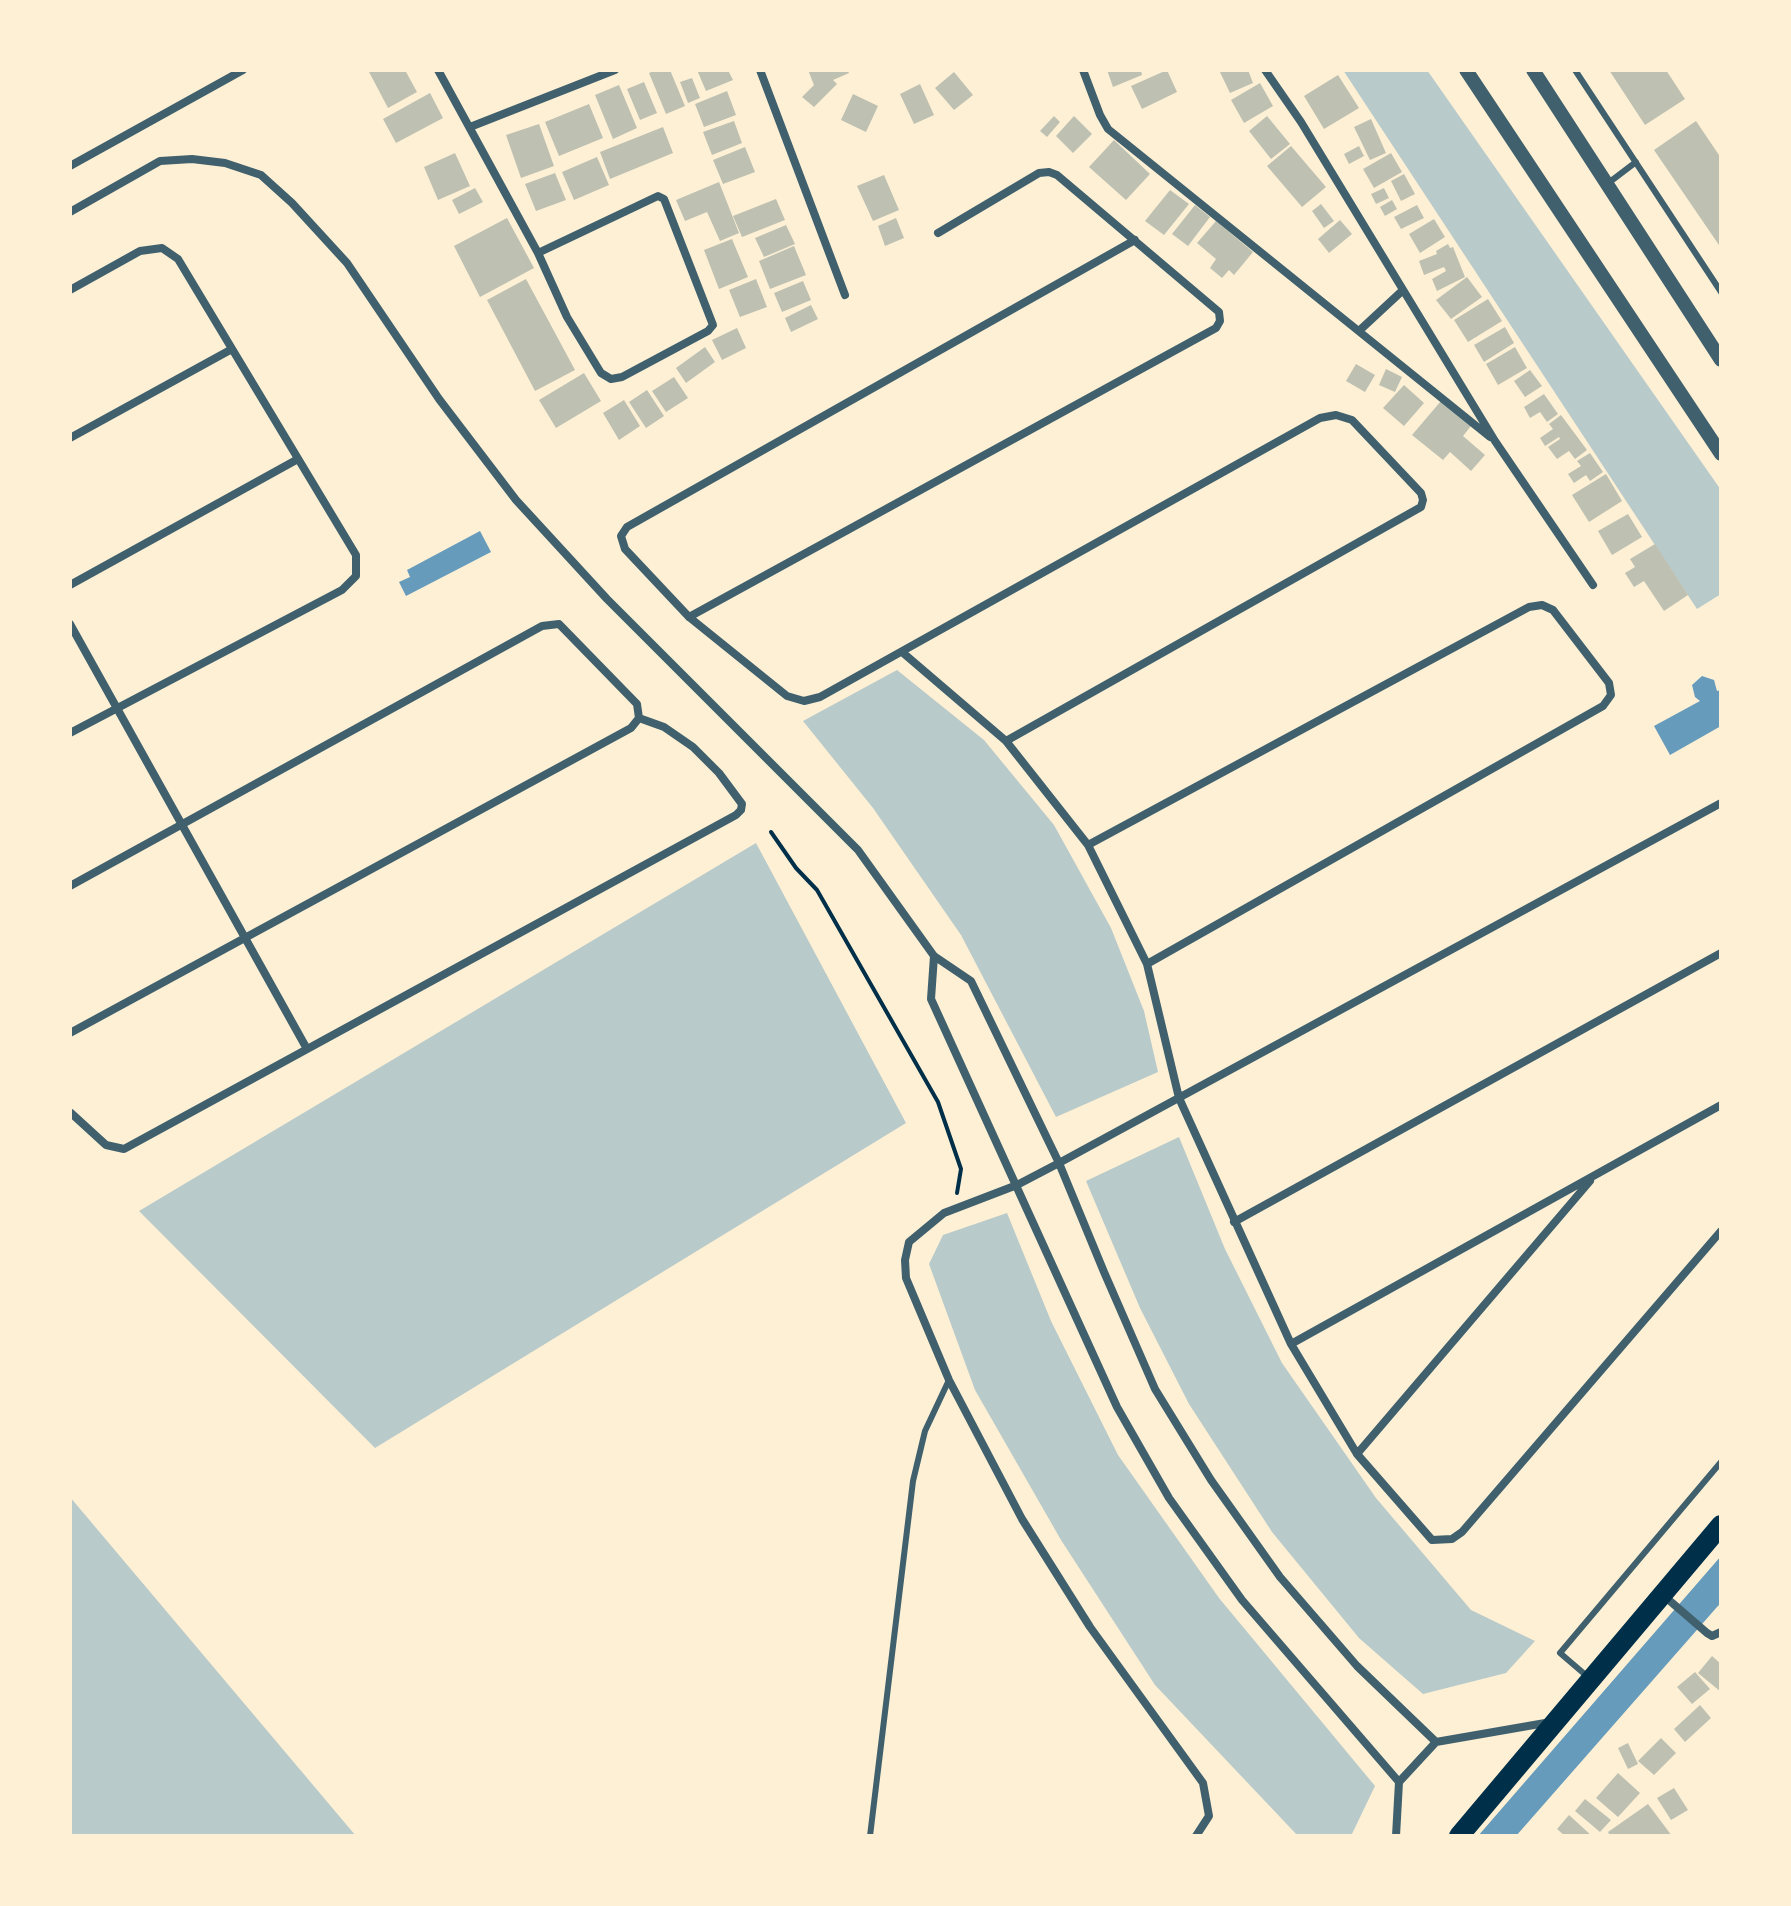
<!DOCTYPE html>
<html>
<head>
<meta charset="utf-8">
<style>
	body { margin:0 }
	#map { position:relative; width:1791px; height:1906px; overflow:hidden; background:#fdf0d5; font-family:Spectral,serif }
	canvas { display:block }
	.frame { position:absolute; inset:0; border:72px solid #fdf0d5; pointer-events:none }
</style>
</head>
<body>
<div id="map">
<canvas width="1791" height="1906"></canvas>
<div class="frame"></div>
</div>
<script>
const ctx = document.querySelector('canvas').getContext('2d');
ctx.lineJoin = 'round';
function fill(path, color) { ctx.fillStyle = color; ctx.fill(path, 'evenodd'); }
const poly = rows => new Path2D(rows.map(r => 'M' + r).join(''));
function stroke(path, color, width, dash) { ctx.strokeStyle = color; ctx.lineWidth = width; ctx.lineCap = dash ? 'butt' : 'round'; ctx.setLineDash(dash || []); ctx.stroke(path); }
fill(poly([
	[1343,70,1427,70,1721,490,1721,594,1697,609],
	[897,670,984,740,1054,825,1111,928,1144,1011,1158,1072,1056,1117,961,935,873,808,803,721],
	[756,843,906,1123,375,1448,139,1211],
	[1179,1137,1225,1249,1282,1363,1376,1498,1471,1610,1535,1641,1506,1673,1423,1694,1359,1638,1272,1532,1189,1404,1140,1308,1086,1181],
	[1007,1213,1051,1321,1118,1455,1219,1598,1375,1786,1351,1836,1298,1836,1155,1685,1061,1540,975,1390,929,1264,943,1235],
	[70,1497,356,1836,70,1836]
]), '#b9caca');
fill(poly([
	[480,531,491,552,406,596,399,582,410,577,407,570],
	[1702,676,1714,680,1717,691,1721,690,1721,726,1670,755,1654,726,1700,701,1695,697,1692,685],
	[1721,1556,1721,1603,1717,1607,1516,1836,1478,1836]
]), '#669bbc');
fill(poly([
	[368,70,405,70,417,92,388,108],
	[656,70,670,70,685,106,666,114,649,73],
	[697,70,728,70,733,80,706,91],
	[808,70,847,70,849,73,833,80,837,84,814,107,802,97,814,85],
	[1107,70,1141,70,1142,75,1113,87],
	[1167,70,1177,92,1142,109,1131,86],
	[1219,70,1248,70,1253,83,1230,93],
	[1609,70,1666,70,1685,99,1645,125],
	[954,72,973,95,954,110,935,88],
	[1338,75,1359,108,1324,129,1304,96],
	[692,78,700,98,688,103,680,82],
	[644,82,657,113,640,120,627,89],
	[1260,83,1273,106,1244,123,1231,100],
	[920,84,934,115,914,124,900,94],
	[619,85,637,128,613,139,595,95],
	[727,91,736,115,704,127,695,104],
	[430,93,443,118,396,143,383,119],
	[853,94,878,106,866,132,841,120],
	[589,104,603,138,559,156,545,122],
	[1054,116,1060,122,1047,137,1040,131],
	[1074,116,1092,134,1073,153,1056,136],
	[1267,116,1290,144,1271,159,1249,131],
	[1371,119,1386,153,1370,160,1354,127],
	[734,121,742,143,712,155,703,132],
	[1696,121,1721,158,1721,248,1654,150],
	[539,124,554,166,521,178,506,135],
	[663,127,673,153,610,179,600,152],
	[1114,140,1150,174,1126,200,1089,167],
	[1291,146,1326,187,1302,207,1267,166],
	[1359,146,1364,156,1349,164,1344,154],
	[745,147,755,172,723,184,713,160],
	[455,153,470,186,438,200,424,167],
	[1391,153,1402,172,1374,188,1363,169],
	[597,157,609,185,574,200,562,172],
	[555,173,566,200,536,211,525,184],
	[1404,174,1415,194,1401,201,1391,181],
	[884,175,899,210,873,221,857,186],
	[719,182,739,233,720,241,707,212,685,221,676,200],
	[475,188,483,202,459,214,452,200],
	[1384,188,1389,198,1376,204,1371,194],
	[1170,190,1189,204,1164,235,1145,221],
	[776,199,785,220,742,237,733,216],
	[1392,200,1397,209,1385,216,1380,207],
	[1321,204,1334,221,1324,228,1312,211],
	[1195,205,1210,217,1188,246,1172,234],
	[1417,205,1424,218,1401,229,1394,217],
	[507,218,534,268,480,297,454,246],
	[896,218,904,238,885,246,878,226],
	[1434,219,1445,237,1420,253,1409,234],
	[1340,220,1352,234,1329,253,1318,239],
	[1216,221,1253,252,1234,275,1229,270,1222,278,1210,268,1216,259,1197,243],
	[786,225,795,244,764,257,755,238],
	[732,239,748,277,719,289,704,250],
	[1448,244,1450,248,1453,247,1465,277,1437,291,1432,279,1446,271,1444,267,1424,275,1419,261,1437,254,1436,251],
	[794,246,806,275,770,289,759,261],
	[1467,277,1482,297,1451,319,1436,300],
	[526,279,575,370,535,391,487,300],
	[756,279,767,307,740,317,729,290],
	[803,281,811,300,782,312,774,293],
	[1488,299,1502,321,1468,342,1454,320],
	[811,305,818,319,791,332,785,318],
	[1505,327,1514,343,1484,362,1474,345],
	[737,328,746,348,722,360,712,340],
	[705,347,715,362,686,383,676,368],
	[1515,347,1527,368,1498,385,1486,364],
	[1356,364,1375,375,1365,392,1346,381],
	[1386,369,1402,377,1395,392,1379,385],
	[1530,370,1542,386,1525,397,1514,381],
	[584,373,601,401,556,428,539,400],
	[674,377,688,398,666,412,652,391],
	[1404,385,1424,403,1404,426,1383,408],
	[647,390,664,416,646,428,629,402],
	[1544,394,1558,414,1547,422,1540,412,1530,418,1524,407],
	[624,400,640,426,619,440,603,413],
	[1441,401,1471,426,1463,436,1485,455,1471,471,1450,452,1443,460,1412,435],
	[1561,415,1587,450,1575,459,1569,451,1557,459,1548,447,1560,439,1559,437,1545,446,1540,438,1553,429,1549,424],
	[1590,453,1603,472,1590,481,1586,475,1574,483,1568,474,1581,466,1577,461],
	[1606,474,1622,501,1589,522,1572,495],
	[1628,514,1642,537,1612,555,1598,531],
	[1655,544,1688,595,1664,611,1644,581,1634,587,1625,573,1635,567,1630,559],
	[1712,1656,1721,1664,1721,1692,1698,1673],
	[1695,1672,1710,1689,1692,1704,1677,1687],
	[1700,1705,1711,1718,1685,1742,1674,1729],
	[1661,1738,1676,1753,1654,1775,1638,1761],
	[1628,1743,1638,1764,1628,1769,1618,1748],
	[1618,1773,1640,1793,1618,1817,1596,1798],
	[1674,1788,1688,1810,1671,1820,1657,1798],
	[1585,1799,1611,1820,1600,1832,1575,1811],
	[1648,1804,1672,1836,1610,1836,1608,1832],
	[1569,1815,1592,1836,1565,1836,1557,1829]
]), '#bec0b2');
stroke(poly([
	[771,832,796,868,817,890,938,1102,961,1169,957,1193]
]), '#003049', 4);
stroke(poly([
	[1575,70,1721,292],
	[1607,184,1636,162],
	[1588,1677,1560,1653,1721,1462],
	[870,1836,913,1481,925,1431,949,1380]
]), '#3f606c', 6);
stroke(poly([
	[438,70,538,253,567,317,601,373,611,379,622,377,708,331,713,325,664,199,658,196,538,253],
	[760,70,845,295],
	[1083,70,1100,115,1108,129,1490,437],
	[1265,70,1301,122,1495,441,1593,585],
	[470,127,615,70],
	[70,166,243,70],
	[70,212,160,161,192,159,225,163,261,175,292,203,347,263,439,399,516,500,607,599,858,850,934,956,971,981,1059,1163,1104,1272,1155,1389,1211,1480,1280,1577,1357,1666,1436,1742,1551,1722],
	[70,290,140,251,162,248,178,259,356,555,356,576,342,590,70,733],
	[1360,330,1402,291],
	[70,438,232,349],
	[70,585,298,459],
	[689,617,1216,328,1220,321,1219,312,1057,175,1049,172,1039,173,938,233],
	[70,624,307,1049],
	[902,652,1006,741,1088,845,1147,964,1179,1098,1291,1344,1357,1454,1432,1540,1452,1539,1462,1532,1721,1231],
	[1006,741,1421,507,1423,500,1421,493,1352,420,1336,415,1320,418,820,697,804,701,787,696,689,617,625,549,621,536,627,527,1135,240],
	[1088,845,1529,607,1542,605,1553,610,1609,683,1611,695,1603,706,1147,964],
	[70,886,542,626,559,624,637,704,639,718,631,728,70,1033],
	[934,956,931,999,1117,1407,1169,1498,1242,1600,1399,1782,1396,1836],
	[71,1113,106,1145,124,1149,736,815,741,810,742,804,719,773,693,747,664,727,639,718],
	[1234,1222,1721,953],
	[1291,1344,1721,1105],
	[1357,1454,1590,1181],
	[1663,1595,1707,1633,1712,1636,1721,1632],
	[1399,1782,1436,1742],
	[1196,1836,1209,1816,1203,1783,1090,1627,1022,1519,949,1380,906,1278,905,1260,909,1242,944,1213,1017,1185,1059,1163,1721,803]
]), '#3f606c', 8);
stroke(poly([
	[1466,70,1721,454],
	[1533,70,1721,360]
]), '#3f606c', 14);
stroke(poly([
	[1459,1836,1721,1525]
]), '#003049', 20);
</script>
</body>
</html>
